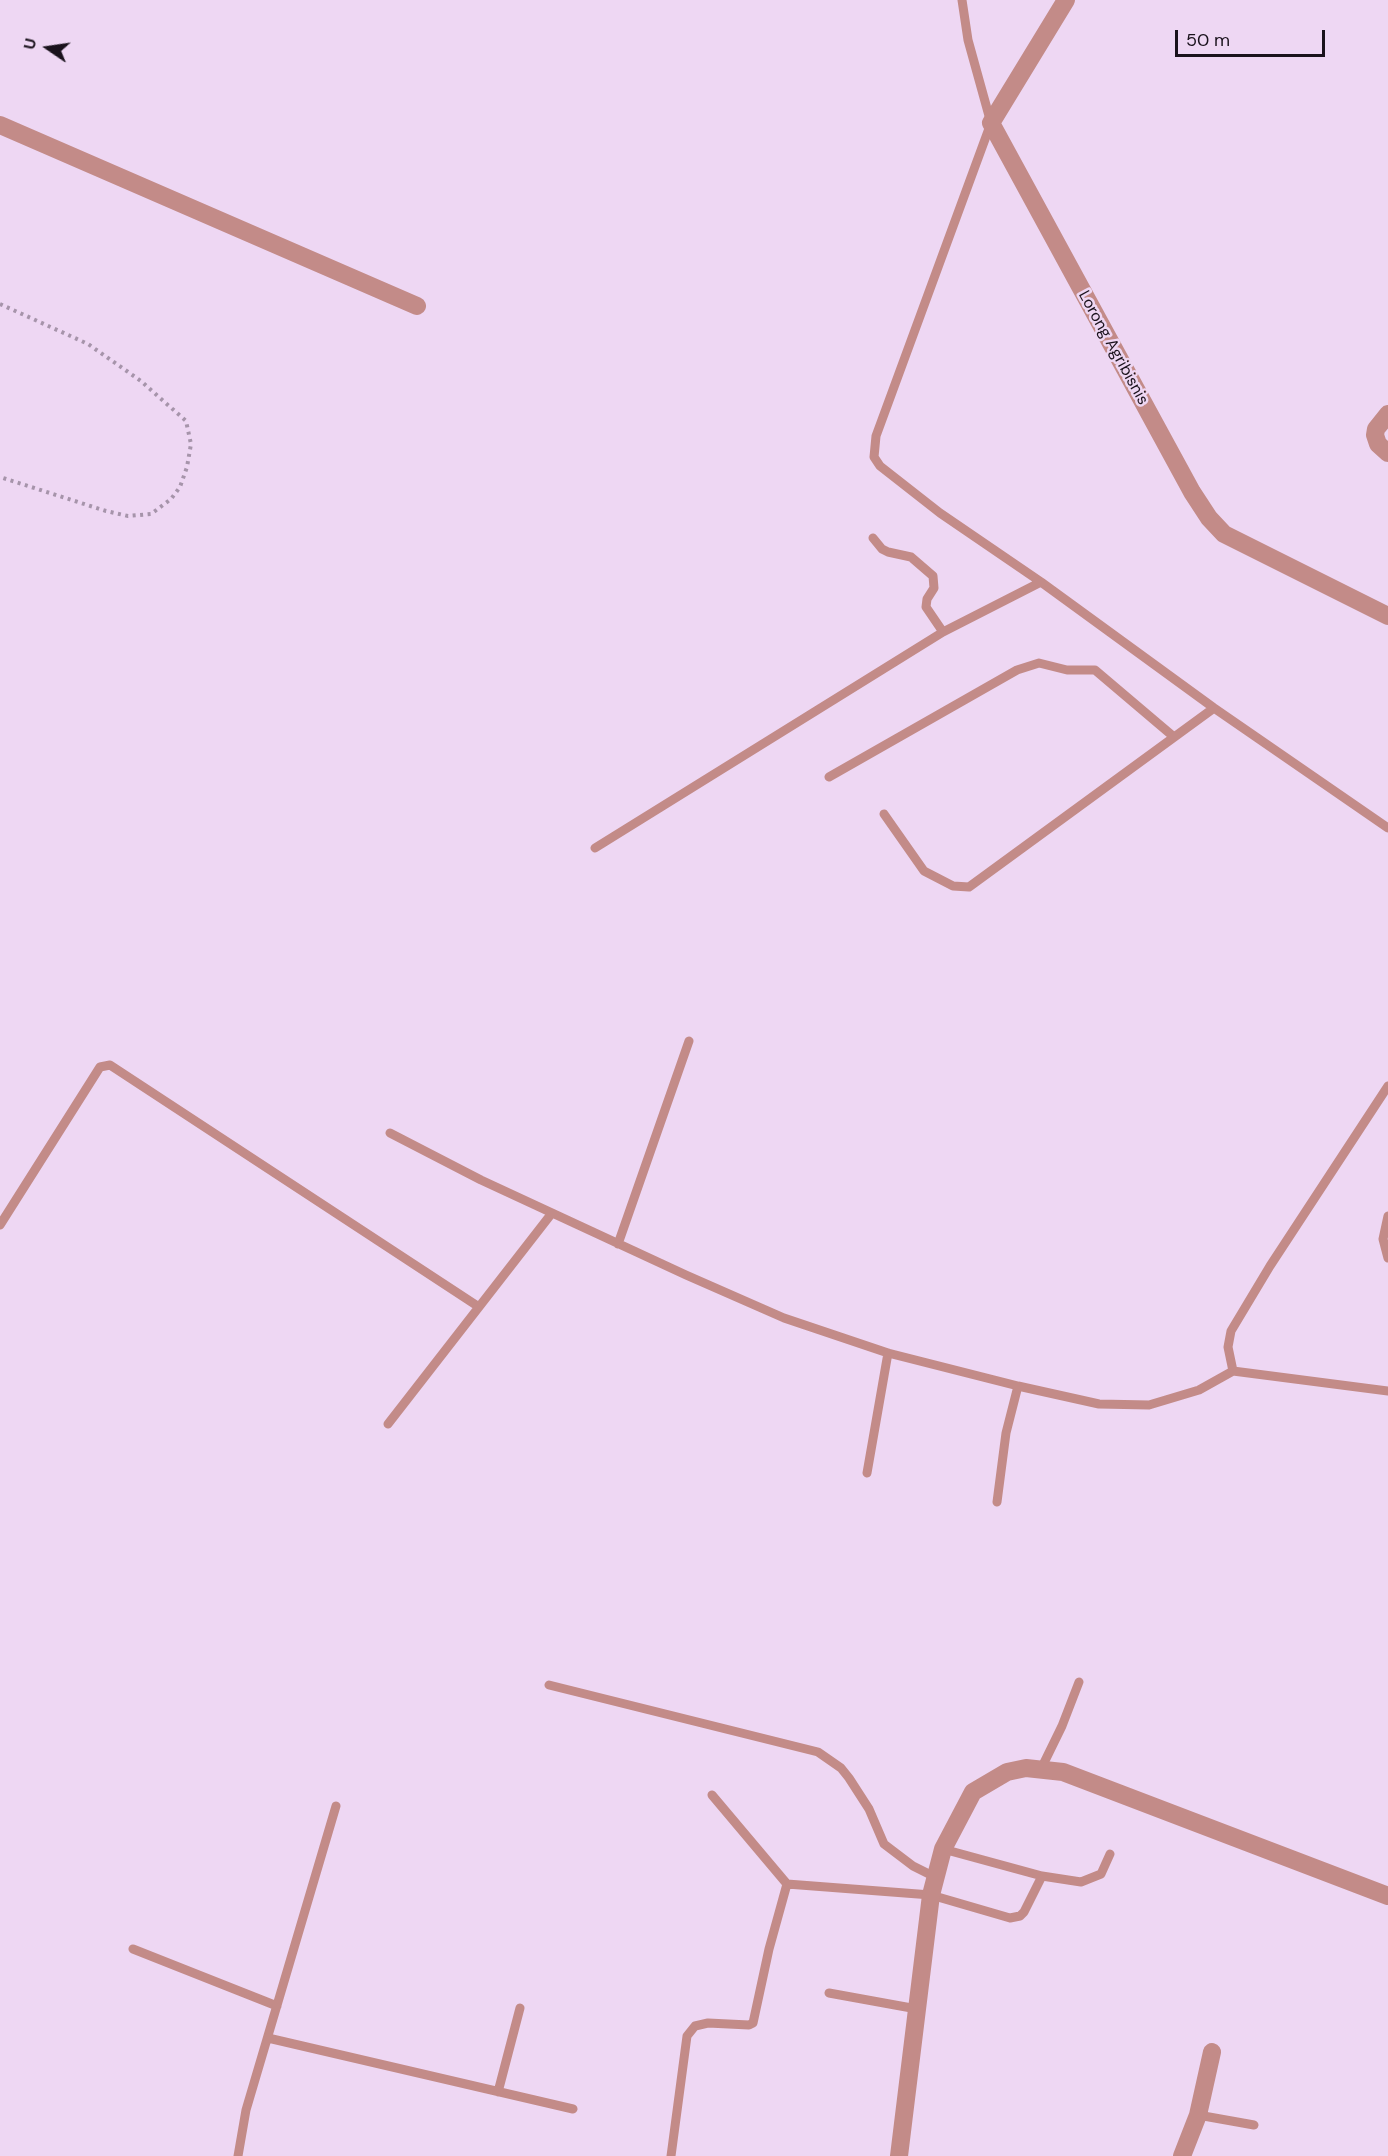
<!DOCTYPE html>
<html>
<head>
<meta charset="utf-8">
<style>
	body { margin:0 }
	#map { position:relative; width:1388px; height:2156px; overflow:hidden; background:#eed7f3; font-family:"DM Sans",sans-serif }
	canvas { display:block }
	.north { position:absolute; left:18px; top:18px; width:60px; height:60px; -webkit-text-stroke:4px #eed7f3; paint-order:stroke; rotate:283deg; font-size:16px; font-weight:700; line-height:24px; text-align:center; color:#1a121c }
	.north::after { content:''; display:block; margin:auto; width:21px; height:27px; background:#1a121c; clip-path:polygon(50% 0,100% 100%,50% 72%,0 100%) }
	.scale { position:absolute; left:1175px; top:30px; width:150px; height:27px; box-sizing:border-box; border:3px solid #1a121c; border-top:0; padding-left:8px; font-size:18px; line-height:21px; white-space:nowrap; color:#1a121c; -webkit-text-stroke:4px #eed7f3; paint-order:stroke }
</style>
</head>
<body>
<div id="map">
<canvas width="1388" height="2156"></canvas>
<div class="north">U</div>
<div class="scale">50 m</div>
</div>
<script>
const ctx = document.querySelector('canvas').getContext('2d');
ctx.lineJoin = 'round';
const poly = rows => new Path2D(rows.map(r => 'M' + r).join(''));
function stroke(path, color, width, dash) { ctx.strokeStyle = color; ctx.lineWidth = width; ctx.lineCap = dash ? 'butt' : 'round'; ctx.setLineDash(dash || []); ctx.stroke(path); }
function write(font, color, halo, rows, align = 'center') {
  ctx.font = font + ' "DM Sans",sans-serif'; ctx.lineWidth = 5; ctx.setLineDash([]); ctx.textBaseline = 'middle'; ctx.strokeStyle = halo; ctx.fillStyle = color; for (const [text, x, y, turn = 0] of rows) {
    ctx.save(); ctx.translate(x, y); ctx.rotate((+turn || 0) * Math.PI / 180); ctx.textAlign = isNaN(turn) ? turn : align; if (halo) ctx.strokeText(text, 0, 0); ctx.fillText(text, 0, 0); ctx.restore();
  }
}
stroke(poly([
	[0,304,88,344,141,381,186,421,191,444,187,467,180,487,171,499,151,514,128,516,106,511,0,477]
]), '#a694aa', 4, [3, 4.5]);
stroke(poly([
	[962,0,968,40,991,123,876,436,874,457,880,466,940,513,1041,582,1214,708,1388,828],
	[873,538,882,549,888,552,911,557,933,576,934,588,927,599,926,607,943,632],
	[829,777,1017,670,1039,663,1067,670,1095,670,1174,737],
	[884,814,924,871,953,886,969,887,1214,708],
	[595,848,943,632,1041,582],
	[390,1133,481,1180,686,1275,784,1318,888,1353,1018,1386,1099,1404,1149,1405,1199,1390,1233,1371,1388,1391],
	[1388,1216,1383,1239,1388,1258],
	[0,1225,100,1067,110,1065,479,1307],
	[618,1244,689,1041],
	[1233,1371,1228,1347,1231,1331,1270,1266,1388,1086],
	[388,1424,552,1213],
	[867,1473,888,1353],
	[997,1502,1006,1433,1018,1386],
	[549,1685,818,1752,841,1768,849,1778,869,1809,884,1844,913,1866,935,1877],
	[1041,1769,1062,1726,1079,1682],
	[712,1795,787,1884,931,1895,1010,1918,1020,1916,1024,1912,1042,1876],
	[943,1849,1042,1876,1081,1882,1101,1874,1110,1854],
	[133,1949,277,2006],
	[829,1993,917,2009],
	[268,2038,573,2109],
	[498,2092,520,2008],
	[1198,2115,1254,2125],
	[238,2156,246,2110,336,1806],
	[671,2156,687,2036,695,2026,708,2023,749,2025,753,2023,769,1949,787,1884]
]), '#c38b88', 9);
stroke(poly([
	[1066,0,991,123,1192,492,1209,518,1224,534,1388,616],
	[0,125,417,306],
	[1388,414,1376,429,1375,435,1378,444,1388,453],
	[899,2156,931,1895,943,1849,973,1792,1007,1772,1026,1768,1063,1772,1388,1896],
	[1182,2156,1198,2115,1212,2052]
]), '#c38b88', 18);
write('16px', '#1a121c', '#eed7f3', [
	["Lorong Agribisnis",1113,348,61]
]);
</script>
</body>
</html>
